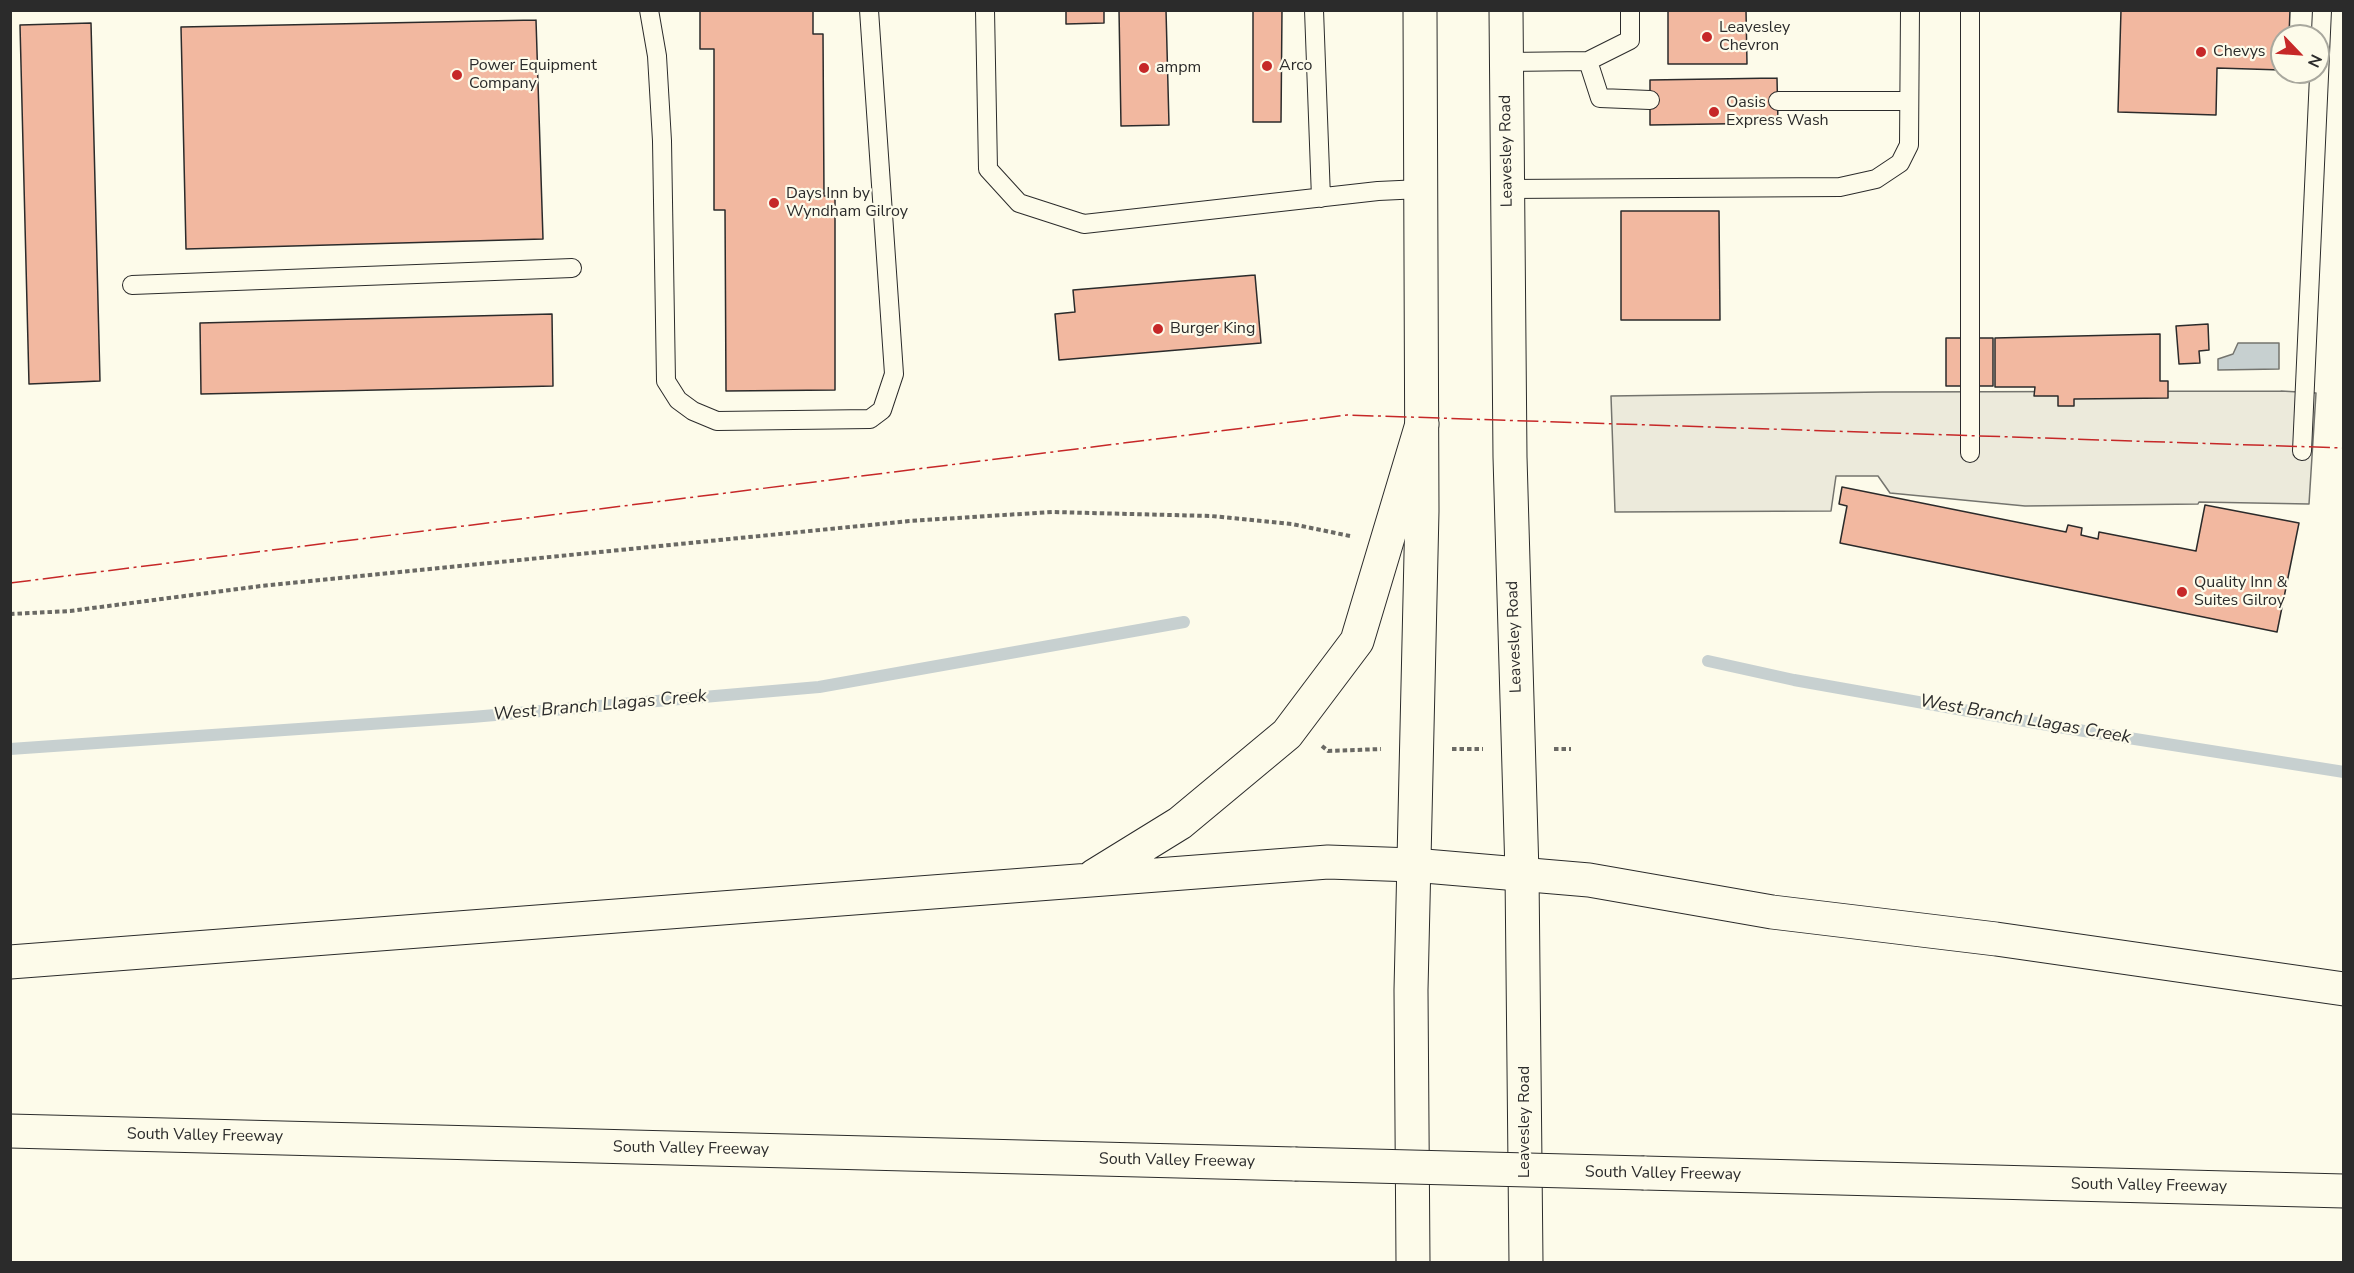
<!DOCTYPE html>
<html>
<head>
<meta charset="utf-8">
<style>
	body { margin:0 }
	#map { position:relative; width:2354px; height:1273px; overflow:hidden; background:#fdfbea; font-family:"Nunito Sans",sans-serif }
	canvas { display:block }
	.frame { position:absolute; inset:0; border:12px solid #2b2b2b; pointer-events:none }
	.north { position:absolute; left:2270px; top:24px; width:60px; height:60px; box-sizing:border-box; background:#fdfbea; border:2px solid #a9a89e; border-radius:50%; rotate:115deg; font-size:16px; font-weight:700; line-height:24px; text-align:center; color:#2b2b2b }
	.north::after { content:''; display:block; margin:auto; width:21px; height:27px; background:#c62828; clip-path:polygon(50% 0,100% 100%,50% 72%,0 100%) }
</style>
</head>
<body>
<div id="map">
<canvas width="2354" height="1273"></canvas>
<div class="frame"></div>
<div class="north">N</div>
</div>
<script>
const ctx = document.querySelector('canvas').getContext('2d');
ctx.lineJoin = 'round';
function fill(path, color) { ctx.fillStyle = color; ctx.fill(path, 'evenodd'); }
const poly = rows => new Path2D(rows.map(r => 'M' + r).join(''));
function stroke(path, color, width, dash) { ctx.strokeStyle = color; ctx.lineWidth = width; ctx.lineCap = dash ? 'butt' : 'round'; ctx.setLineDash(dash || []); ctx.stroke(path); }
function write(font, color, halo, rows, align = 'center') {
  ctx.font = font + ' "Nunito Sans",sans-serif'; ctx.lineWidth = 4.5; ctx.setLineDash([]); ctx.textBaseline = 'middle'; ctx.strokeStyle = halo; ctx.fillStyle = color; for (const [text, x, y, turn = 0] of rows) {
    ctx.save(); ctx.translate(x, y); ctx.rotate((+turn || 0) * Math.PI / 180); ctx.textAlign = isNaN(turn) ? turn : align; if (halo) ctx.strokeText(text, 0, 0); ctx.fillText(text, 0, 0); ctx.restore();
  }
}
const parking = poly([
	[2281,391,2316,393,2309,504,2199,502,2198,504,2025,506,1890,493,1878,476,1836,476,1831,511,1615,512,1611,396,1882,392,2281,391]
]);
fill(parking, '#eceadb');
stroke(parking, '#74746e', 1.5);
const water = poly([
	[2238,343,2279,343,2279,369,2218,370,2218,359,2233,354,2238,343]
]);
fill(water, '#c7d0d0');
stroke(water, '#74746e', 1.5);
stroke(poly([
	[1708,661,1794,680,2059,727,2344,772],
	[10,749,472,717,819,687,1184,622]
]), '#c7d0d0', 12);
const building = poly([
	[700,10,813,10,813,34,823,34,824,196,835,196,835,390,726,391,725,210,714,210,714,49,700,49,700,10],
	[1066,10,1104,10,1104,23,1066,24,1066,10],
	[1119,10,1166,10,1169,125,1121,126,1119,10],
	[1253,10,1282,10,1281,122,1253,122,1253,10],
	[1668,10,1746,10,1747,64,1668,64,1668,10],
	[2121,10,2290,10,2289,36,2282,36,2282,70,2217,68,2216,115,2118,112,2121,10],
	[536,20,543,239,186,249,181,27,536,20],
	[91,23,100,381,29,384,20,25,91,23],
	[1777,78,1778,123,1650,125,1650,80,1777,78],
	[1621,211,1719,211,1720,320,1621,320,1621,211],
	[1255,275,1261,343,1059,360,1055,314,1075,312,1073,290,1255,275],
	[552,314,553,386,201,394,200,323,552,314],
	[2208,324,2209,350,2199,351,2200,363,2179,364,2176,326,2208,324],
	[2160,334,2160,381,2168,381,2168,398,2074,399,2074,406,2058,406,2058,396,2034,396,2035,387,1995,387,1995,338,2160,334],
	[1946,338,1993,338,1993,386,1946,386,1946,338],
	[1842,487,2066,532,2068,525,2082,528,2081,535,2098,539,2099,532,2196,551,2205,505,2299,523,2277,632,1840,543,1847,506,1839,504,1842,487]
]);
fill(building, '#f2b8a0');
stroke(building, '#2b2b2b', 1.5);
const lane = poly([
	[649,10,657,56,662,141,666,381,678,400,693,411,717,421,870,419,882,410,894,374,869,10],
	[985,10,988,169,1019,203,1084,224,1378,191,1421,189],
	[1314,10,1321,198],
	[1588,61,1600,98,1650,100],
	[1506,62,1588,61,1630,40,1630,10],
	[1778,101,1909,101],
	[1507,189,1840,187,1876,179,1900,163,1909,145,1910,10],
	[132,285,572,268],
	[2302,451,2322,10],
	[1970,453,1970,10]
]);
const primary = poly([
	[1506,10,1510,457,1522,873,1526,1262],
	[1413,1262,1411,990,1422,511,1420,10]
]);
const highway = poly([
	[1094,876,1180,823,1287,734,1357,641,1422,424],
	[10,962,1328,862,1413,865,1589,880,1772,912,1996,939,2344,989],
	[10,1131,1295,1164],
	[1644,1173,2344,1191]
]);
stroke(lane, '#2b2b2b', 20);
stroke(primary, '#2b2b2b', 35);
stroke(highway, '#2b2b2b', 35);
stroke(poly([
	[10,614,70,611,261,586,909,521,1052,512,1211,516,1292,524,1350,536],
	[1322,746,1328,751,1381,749],
	[1452,749,1483,749],
	[1554,749,1571,749]
]), '#6a6964', 4, [4.5, 3]);
stroke(lane, '#fdfbea', 18);
stroke(primary, '#fdfbea', 33);
stroke(highway, '#fdfbea', 33);
const highwayBridge = poly([
	[1295,1164,1644,1173]
]);
stroke(highwayBridge, '#2b2b2b', 35, []);
stroke(highwayBridge, '#fdfbea', 33);
stroke(poly([
	[10,583,1347,415,2344,448]
]), '#c62828', 1.5, [21, 4.5, 3, 4.5]);
for (const [x, y, r, color] of [
	[1707,37,6,"#c62828"],
	[2201,52,6,"#c62828"],
	[1267,66,6,"#c62828"],
	[1144,68,6,"#c62828"],
	[457,75,6,"#c62828"],
	[1714,112,6,"#c62828"],
	[774,203,6,"#c62828"],
	[1158,329,6,"#c62828"],
	[2182,592,6,"#c62828"]
]) { const dot = new Path2D(); dot.arc(x, y, r, 0, 2 * Math.PI); ctx.fillStyle = color; ctx.fill(dot); stroke(dot, '#fdfbea', 2); }
write('16px', '#2b2b2b', '#fdfbea', [
	["Leavesley",1719,28],
	["Chevron",1719,46],
	["Chevys",2213,52],
	["Power Equipment",469,66],
	["Company",469,84],
	["Arco",1279,66],
	["ampm",1156,68],
	["Oasis",1726,103],
	["Express Wash",1726,121],
	["Days Inn by",786,194],
	["Wyndham Gilroy",786,212],
	["Burger King",1170,329],
	["Quality Inn &",2194,583],
	["Suites Gilroy",2194,601]
], 'left');
write('16px', '#2b2b2b', '#fdfbea', [
	["Leavesley Road",1507,151,-91],
	["Leavesley Road",1515,637,-92],
	["Leavesley Road",1525,1122,-90],
	["South Valley Freeway",205,1136,1],
	["South Valley Freeway",691,1149,1],
	["South Valley Freeway",1177,1161,1],
	["South Valley Freeway",1663,1174,1],
	["South Valley Freeway",2149,1186,1]
]);
write('italic 18px', '#2b2b2b', '#fdfbea', [
	["West Branch Llagas Creek",600,706,-5],
	["West Branch Llagas Creek",2025,720,10]
]);
</script>
</body>
</html>
